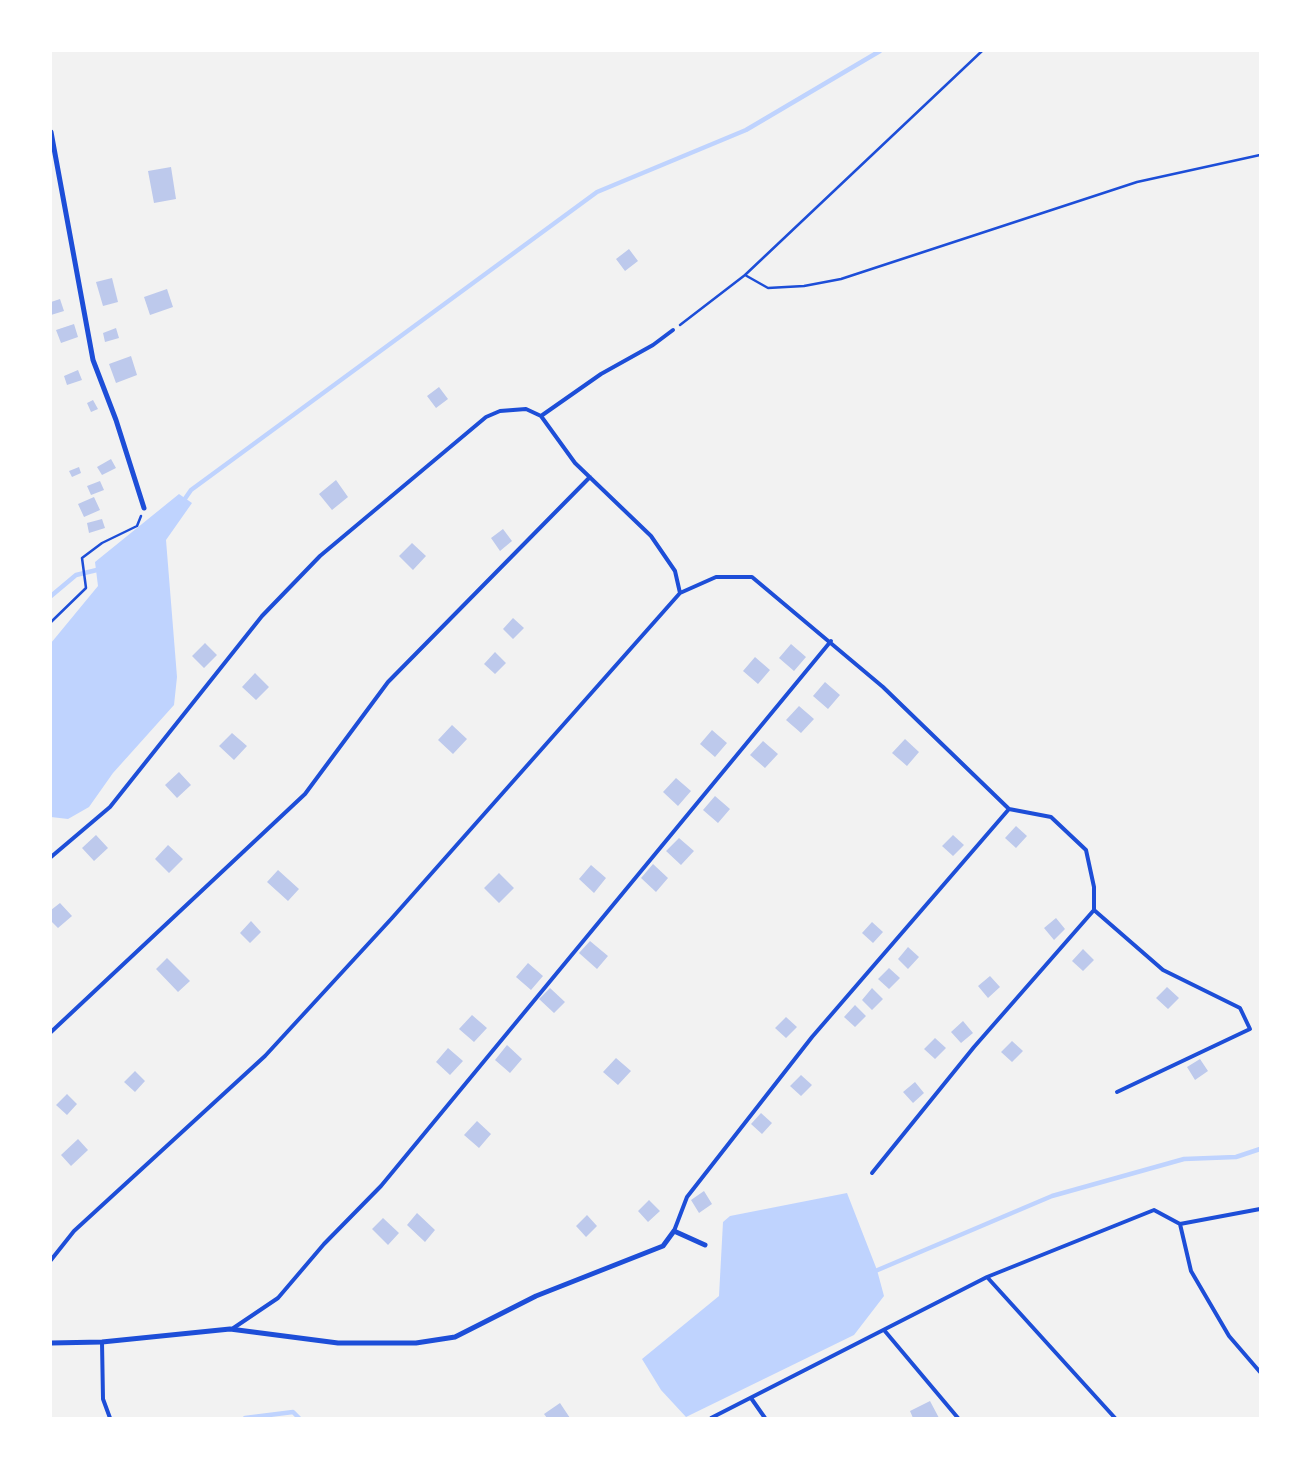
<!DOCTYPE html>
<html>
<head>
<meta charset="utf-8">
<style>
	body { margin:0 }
	#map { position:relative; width:1311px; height:1469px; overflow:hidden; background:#f2f2f2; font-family:"DM Sans",sans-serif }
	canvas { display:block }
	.frame { position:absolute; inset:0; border:52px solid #fff; pointer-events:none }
</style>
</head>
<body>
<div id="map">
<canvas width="1311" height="1469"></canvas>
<div class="frame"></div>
</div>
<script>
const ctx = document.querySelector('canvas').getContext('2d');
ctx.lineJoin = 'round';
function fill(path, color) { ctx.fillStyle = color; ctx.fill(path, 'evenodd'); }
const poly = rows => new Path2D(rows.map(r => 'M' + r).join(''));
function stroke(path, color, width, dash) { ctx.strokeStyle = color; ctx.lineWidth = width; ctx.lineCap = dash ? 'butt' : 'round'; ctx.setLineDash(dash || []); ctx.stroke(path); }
fill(poly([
	[179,494,192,503,166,540,177,677,174,705,113,773,89,807,68,819,51,817,51,643,98,586,95,562],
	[847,1193,877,1270,884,1296,854,1335,686,1417,661,1390,642,1359,719,1296,723,1222,730,1216]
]), '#bfd3fe');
stroke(poly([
	[182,503,191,490,597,192,746,130,880,51],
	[51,596,76,575,101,569],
	[873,1272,1052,1196,1184,1159,1236,1157,1260,1149],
	[245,1418,293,1412,299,1418]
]), '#bfd3fe', 4.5);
fill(poly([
	[171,167,176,199,154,203,148,171],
	[629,249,638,261,625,271,616,259],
	[112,278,118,302,103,306,96,282],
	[167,289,173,307,150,315,144,297],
	[60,299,64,311,51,315,51,302],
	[74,324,78,337,61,343,56,330],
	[116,328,119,338,105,342,103,333],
	[131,356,137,375,116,383,109,364],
	[78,370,82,380,67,385,64,376],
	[439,387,448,399,436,408,427,396],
	[93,400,98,409,91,412,87,403],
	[111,459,116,468,102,475,97,467],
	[79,467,81,473,72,477,69,471],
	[336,480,348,497,332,510,319,494],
	[100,481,104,490,91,495,87,486],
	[94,497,100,510,84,517,78,504],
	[102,519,105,528,89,533,87,523],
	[503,529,512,541,500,551,491,538],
	[412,543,426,556,413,570,399,556],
	[513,618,524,628,513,639,503,629],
	[205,643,217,655,204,668,192,656],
	[791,644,806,657,794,671,779,658],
	[495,652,506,663,495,674,484,664],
	[755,657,770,670,758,684,743,671],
	[255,673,269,687,256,700,242,687],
	[825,682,840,695,828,709,813,696],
	[799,706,814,719,801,733,786,720],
	[452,725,467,739,453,754,438,740],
	[712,730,727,743,715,757,700,744],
	[232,733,247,746,234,760,219,746],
	[905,739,919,752,907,766,892,753],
	[763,741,778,754,765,768,750,755],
	[179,772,191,785,177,798,165,785],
	[676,778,691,791,678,806,663,792],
	[715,796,730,809,718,823,703,810],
	[1016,826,1027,836,1016,848,1005,838],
	[96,835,108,848,94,861,82,848],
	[953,835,964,845,953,856,942,846],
	[679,838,694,851,681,865,666,851],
	[168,845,183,859,169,873,155,859],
	[653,864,668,878,656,892,641,878],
	[591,865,606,878,594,893,579,879],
	[278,870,299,889,288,901,267,882],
	[499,873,514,888,499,903,484,888],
	[60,903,72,916,58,928,51,921,51,910],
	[1056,918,1065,929,1054,940,1044,928],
	[251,921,261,932,250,943,240,933],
	[872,922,883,932,873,943,862,933],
	[590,941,608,956,597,969,579,953],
	[908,947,919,957,908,969,898,959],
	[1083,949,1094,960,1083,971,1072,961],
	[167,958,190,981,178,992,156,969],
	[528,963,543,976,531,990,516,977],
	[889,968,900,978,889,989,878,979],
	[990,976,1000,987,988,998,978,986],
	[1167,987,1179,998,1168,1009,1156,998],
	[550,988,565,1002,554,1013,539,999],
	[872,988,883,999,872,1010,862,1000],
	[855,1005,866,1016,855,1027,844,1017],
	[472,1015,487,1028,474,1042,459,1029],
	[786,1017,797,1027,786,1038,775,1028],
	[963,1021,973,1033,961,1043,951,1032],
	[935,1038,946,1048,935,1059,924,1049],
	[1012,1041,1023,1051,1012,1062,1001,1052],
	[507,1045,522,1059,510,1073,495,1060],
	[448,1048,463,1061,450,1075,436,1062],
	[616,1058,631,1071,618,1085,603,1072],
	[1200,1059,1208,1071,1195,1080,1187,1067],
	[135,1071,145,1081,135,1092,124,1082],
	[801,1075,812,1085,801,1096,790,1086],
	[915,1082,924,1093,913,1103,903,1092],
	[67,1094,77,1104,67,1115,56,1105],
	[761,1113,772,1123,762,1134,751,1124],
	[477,1121,491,1134,479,1148,464,1135],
	[78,1139,88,1150,71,1166,61,1155],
	[704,1191,712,1204,699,1213,691,1200],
	[649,1200,660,1211,648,1222,638,1211],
	[417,1213,435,1230,425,1242,407,1225],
	[587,1215,597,1226,586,1237,576,1226],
	[383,1218,399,1233,388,1245,372,1229],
	[930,1401,939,1418,913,1418,910,1411],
	[560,1403,570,1418,547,1418,544,1414]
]), '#bdc9ec');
stroke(poly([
	[745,275,982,51],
	[680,325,745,275,768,288,804,286,841,279,1137,182,1260,155],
	[51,622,86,588,82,558,102,543,137,526,141,516]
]), '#1d4ed8', 2.5);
stroke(poly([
	[541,416,575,463,651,536,675,571,680,593],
	[1009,809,1051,817,1086,850,1094,887,1094,910,1163,970,1240,1008,1250,1029,1117,1092],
	[51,857,110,807,262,616,320,556,486,417,500,411,526,409,541,416,601,374,653,345,673,330],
	[51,1032,305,794,388,682,590,477],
	[872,1173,974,1047,1094,910],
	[1260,1209,1180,1224,1191,1271,1229,1336,1260,1372],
	[51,1260,74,1231,265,1056,392,918,680,593,716,577,752,577,883,687,1009,809,812,1037,687,1197,674,1231],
	[987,1277,1115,1418],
	[232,1329,278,1298,324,1244,381,1186,831,641],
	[884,1330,958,1418],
	[102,1342,103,1399,110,1418],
	[751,1398,765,1418],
	[711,1418,987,1277,1154,1210,1180,1224]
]), '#1d4ed8', 4);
stroke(poly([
	[51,132,93,360,116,420,144,508],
	[51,1343,102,1342,230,1329,338,1343,416,1343,455,1337,536,1296,663,1246,674,1231,705,1245]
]), '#1d4ed8', 5);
</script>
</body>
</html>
